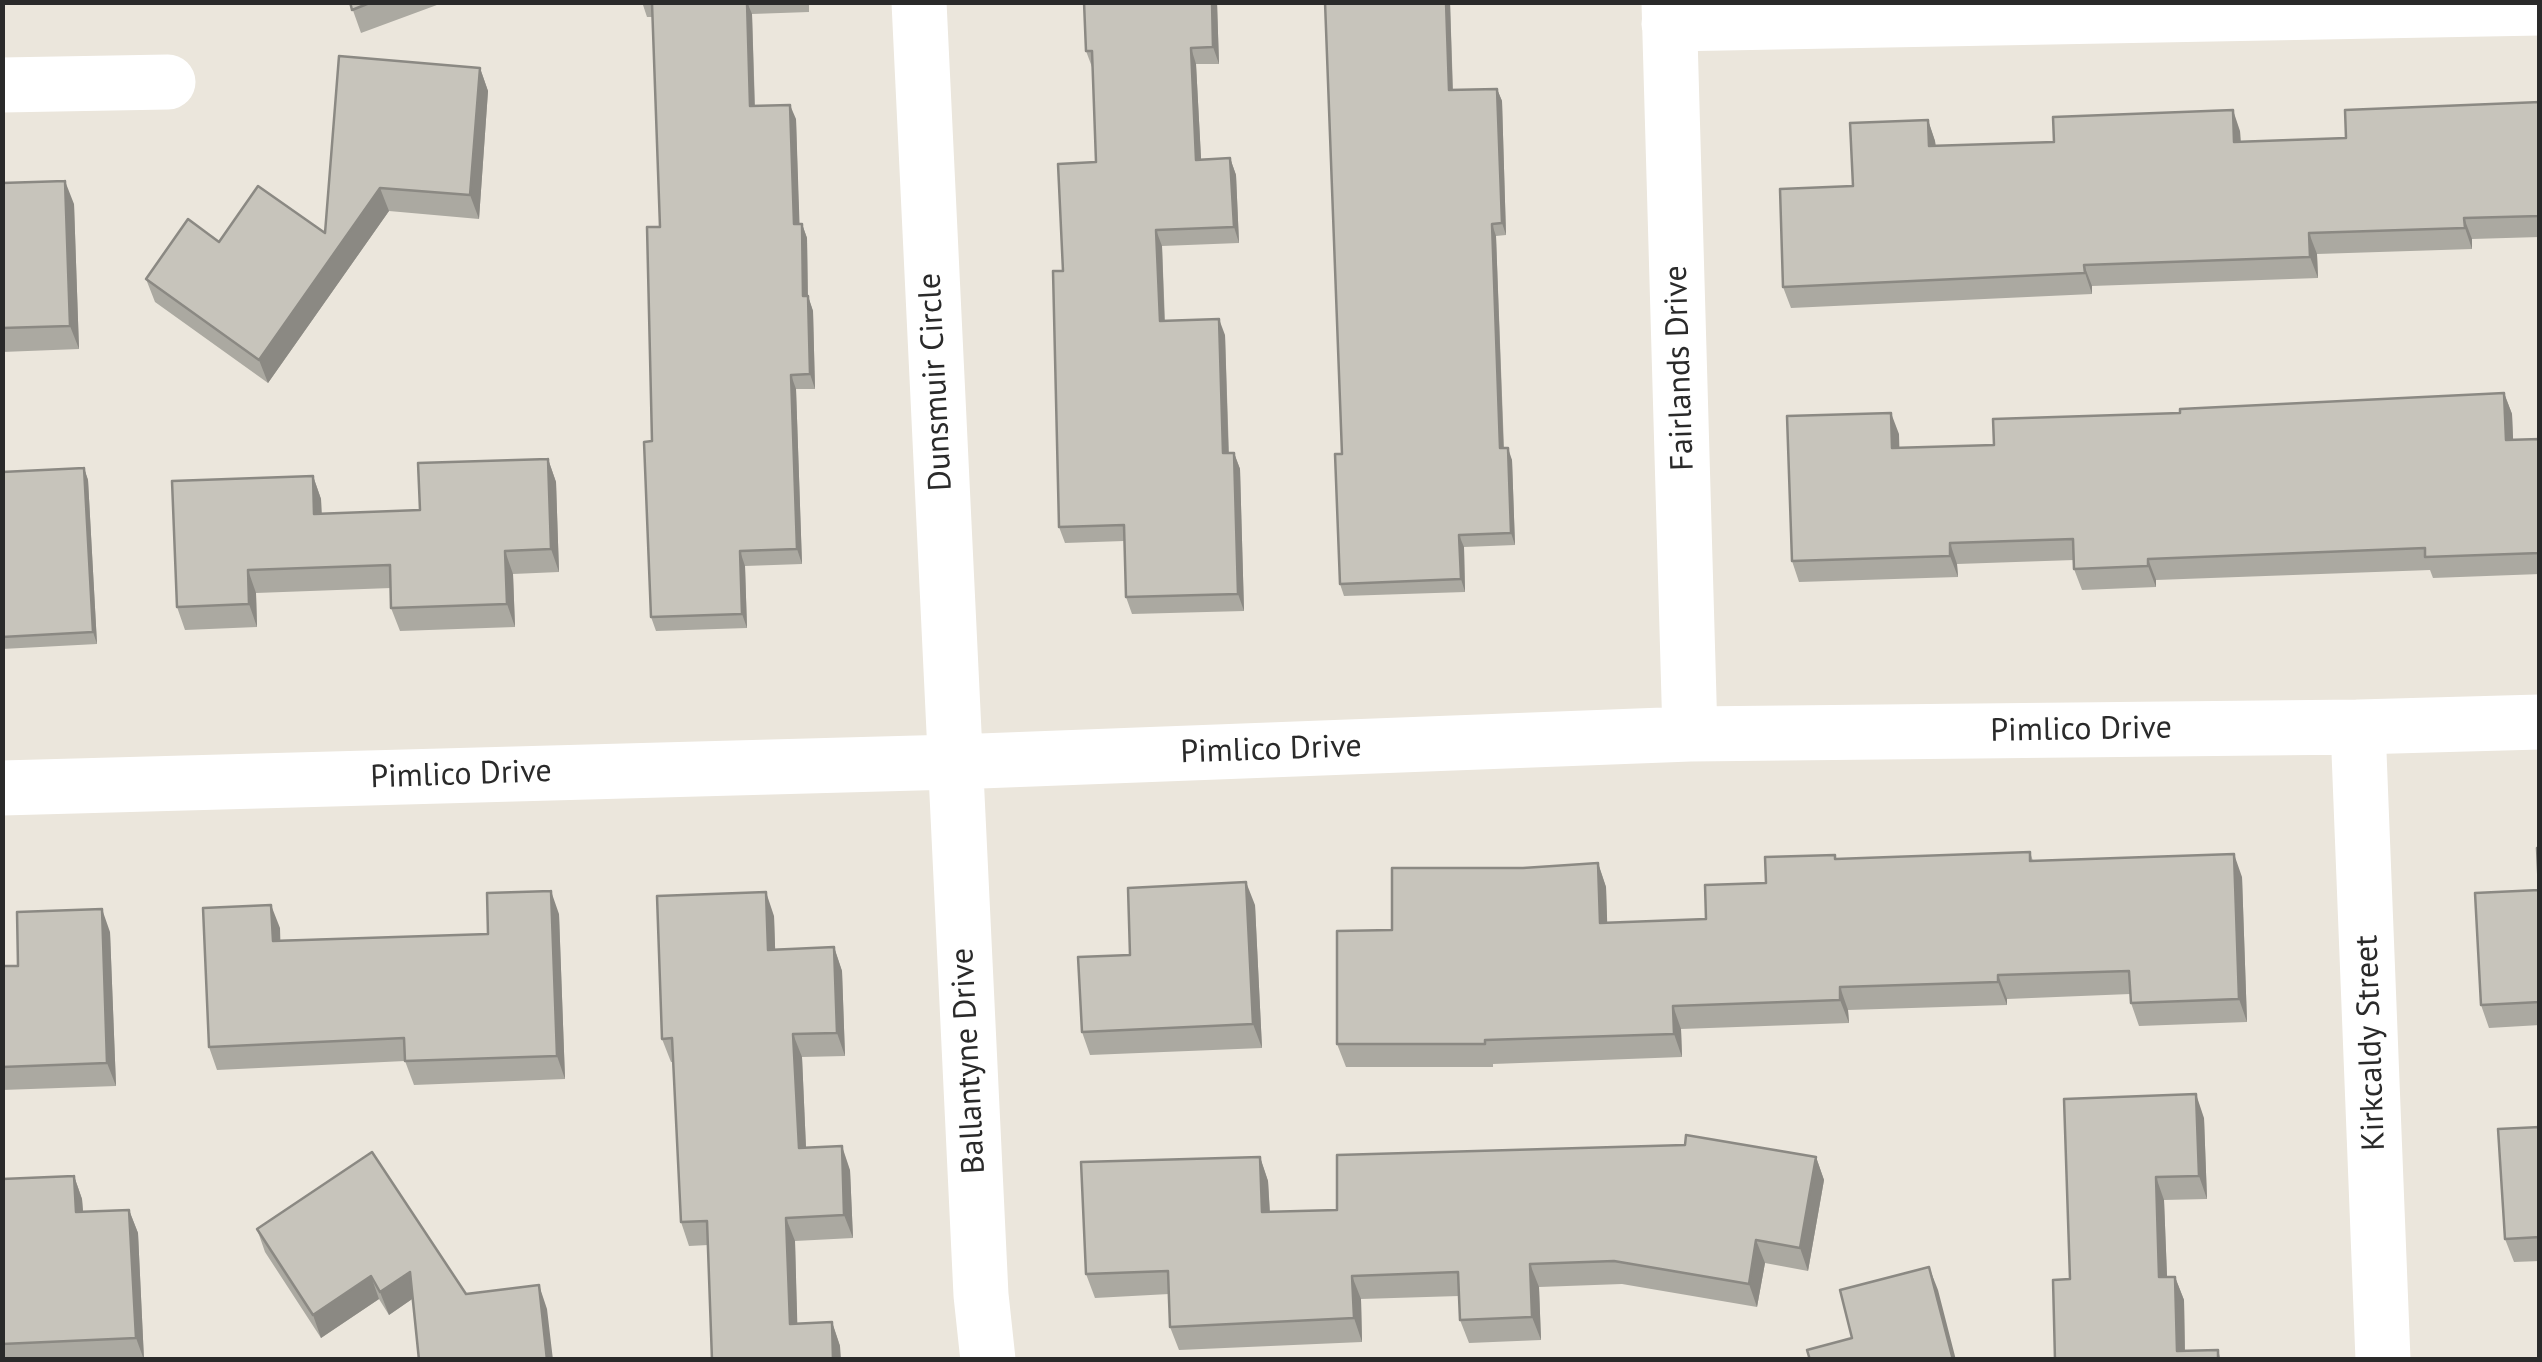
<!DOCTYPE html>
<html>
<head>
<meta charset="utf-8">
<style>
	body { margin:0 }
	#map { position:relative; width:2542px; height:1362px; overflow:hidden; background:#ebe6dc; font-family:"PT Sans",sans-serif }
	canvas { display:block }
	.frame { position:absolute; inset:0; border:5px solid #2a2a2a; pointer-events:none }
</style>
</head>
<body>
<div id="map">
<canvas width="2542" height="1362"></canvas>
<div class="frame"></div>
</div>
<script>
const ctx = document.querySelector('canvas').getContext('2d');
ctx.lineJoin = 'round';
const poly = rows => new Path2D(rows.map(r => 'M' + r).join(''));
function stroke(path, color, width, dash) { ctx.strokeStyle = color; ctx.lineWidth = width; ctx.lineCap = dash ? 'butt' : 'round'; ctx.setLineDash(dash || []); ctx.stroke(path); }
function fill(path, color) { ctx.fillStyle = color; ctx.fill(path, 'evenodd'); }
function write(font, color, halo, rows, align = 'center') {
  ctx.font = font + ' "PT Sans",sans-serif'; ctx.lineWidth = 9; ctx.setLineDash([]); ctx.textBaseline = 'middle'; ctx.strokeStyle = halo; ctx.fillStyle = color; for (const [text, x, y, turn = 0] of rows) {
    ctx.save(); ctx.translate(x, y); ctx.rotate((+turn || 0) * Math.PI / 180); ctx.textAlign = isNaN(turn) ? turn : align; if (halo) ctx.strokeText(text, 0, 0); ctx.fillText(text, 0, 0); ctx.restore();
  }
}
stroke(poly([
	[919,2,981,1295,988,1360],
	[1669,2,1690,734],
	[1669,24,2540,8],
	[2,85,168,82],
	[2358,727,2383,1360],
	[2,788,954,762,1690,734,2358,727,2540,722]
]), '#fff', 55);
fill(poly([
	[350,2,445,2,361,33],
	[642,2,809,2,809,12,752,14,755,106,796,119,799,224,802,224,807,238,808,296,813,311,815,389,796,389,802,564,745,566,747,628,656,631,651,617,652,441,660,227,653,17,647,17],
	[1217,2,1219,64,1196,64,1201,159,1230,158,1236,175,1239,243,1162,246,1165,321,1225,335,1229,453,1234,453,1240,469,1244,611,1132,614,1126,597,1124,541,1065,543,1059,527,1063,271,1096,162,1092,67,1086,51],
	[1450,2,1453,90,1497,89,1502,101,1506,235,1496,236,1504,448,1512,460,1515,545,1464,547,1465,592,1344,596,1340,584,1342,454],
	[480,68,488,91,479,219,389,211,268,383,155,302,146,279,219,242,325,233],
	[2540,102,2540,237,2472,239,2472,249,2317,254,2318,278,2092,286,2092,294,1791,308,1783,287,1853,186,1928,120,1935,141,1936,146,2054,142,2240,131,2241,141,2346,138],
	[2,183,74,204,79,349,2,352],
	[2504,393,2512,414,2513,440,2540,439,2540,574,2433,578,2430,570,2156,580,2156,587,2082,590,2074,569,2074,560,1957,564,1958,577,1799,582,1792,561,1899,434,1899,448,1994,445,2180,413],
	[548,459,556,482,559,572,513,574,515,627,400,631,391,608,391,588,256,593,257,627,185,630,177,607,313,476,321,499,322,514,420,510],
	[84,468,88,480,97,644,2,649,2,472],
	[2540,848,2540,1025,2489,1028,2481,1005,2539,890],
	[2030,852,2033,861,2242,877,2247,1022,2139,1026,2131,1003,2130,994,2007,999,2007,1005,1848,1010,1849,1023,1681,1029,1682,1057,1493,1064,1493,1067,1346,1067,1337,1044,1392,930,1523,868,1598,863,1606,887,1607,923,1706,919,1766,883,1837,859],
	[1255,905,1262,1048,1090,1055,1082,1032,1130,955],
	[559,914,565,1079,414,1085,405,1061,217,1070,209,1047,280,928,280,940,488,934],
	[774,916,775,949,834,947,842,971,845,1056,802,1057,806,1148,850,1170,853,1238,795,1241,797,1324,832,1322,840,1346,712,1360,708,1245,689,1246,681,1222,673,1062,671,1062,662,1039],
	[110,932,116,1086,2,1090,2,966,18,966],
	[2204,1118,2207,1199,2164,1200,2167,1277,2175,1277,2184,1300,2185,1351,2218,1350,2221,1360,2055,1360,2070,1279],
	[2540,1127,2540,1261,2514,1262,2505,1239],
	[1260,1157,1268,1181,1270,1212,1337,1210,1816,1157,1824,1180,1808,1271,1765,1263,1757,1307,1622,1284,1539,1287,1541,1340,1469,1343,1460,1320,1459,1296,1361,1299,1362,1342,1179,1350,1170,1327,1169,1294,1095,1298,1086,1274],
	[74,1176,82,1199,83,1212,129,1210,138,1233,144,1360,2,1360,2,1179],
	[257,1229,466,1294,547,1309,412,1299,389,1315,379,1299,321,1338,265,1252]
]), '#aba9a1');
fill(poly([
	[747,2,752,14,755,120,750,106],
	[1212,2,1217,2,1219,64,1213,47],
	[1446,2,1450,2,1453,102,1449,90],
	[1191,48,1196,64,1202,176,1196,160],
	[480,68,488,91,479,219,470,195],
	[1497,89,1502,101,1506,235,1502,223],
	[790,105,796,119,800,238,794,224],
	[2233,110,2240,131,2241,163,2234,142],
	[1928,120,1935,141,1937,167,1929,146],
	[1230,158,1236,175,1239,243,1234,227],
	[65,181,74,204,79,349,70,326],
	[380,188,389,211,268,383,259,360],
	[2464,218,2472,239,2472,249,2465,228],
	[802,224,807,238,808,311,803,296],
	[1492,224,1496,236,1504,460,1500,448],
	[1156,230,1162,246,1165,337,1160,321],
	[2309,233,2317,254,2318,278,2310,257],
	[2084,265,2092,286,2092,294,2085,273],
	[808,296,813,311,815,389,810,374],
	[1219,319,1225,335,1229,469,1223,453],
	[791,375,796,389,802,564,797,549],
	[2504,393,2512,414,2514,461,2506,440],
	[1891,413,1899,434,1900,470,1892,448],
	[1508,448,1512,460,1515,545,1511,533],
	[1234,453,1240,469,1244,611,1238,594],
	[548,459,556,482,559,572,551,549],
	[84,468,88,480,97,644,93,632],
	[313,476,321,499,322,537,314,514],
	[1459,535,1464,547,1465,592,1461,579],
	[1950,543,1957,564,1958,577,1950,556],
	[505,551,513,574,515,627,507,604],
	[740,551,745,566,747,628,742,614],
	[2148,559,2156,580,2156,587,2148,566],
	[248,570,256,593,257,627,249,604],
	[2234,854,2242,877,2247,1022,2239,999],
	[1598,863,1606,887,1608,946,1600,923],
	[1246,882,1255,905,1262,1048,1253,1024],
	[551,891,559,914,565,1079,557,1056],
	[766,892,774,916,776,973,768,950],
	[271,905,280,928,281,964,273,941],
	[102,909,110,932,116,1086,107,1063],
	[834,947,842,971,845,1056,837,1033],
	[1998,975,2007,999,2007,1005,1998,982],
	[1840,987,1848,1010,1849,1023,1840,1000],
	[1673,1006,1681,1029,1682,1057,1674,1034],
	[793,1034,802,1057,807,1171,799,1148],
	[2196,1094,2204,1118,2207,1199,2199,1176],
	[842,1146,850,1170,853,1238,844,1215],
	[1260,1157,1268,1181,1271,1235,1262,1212],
	[1816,1157,1824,1180,1808,1271,1800,1248],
	[74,1176,82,1199,85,1236,76,1212],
	[2156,1177,2164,1200,2168,1301,2159,1277],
	[129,1210,138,1233,144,1360,136,1338],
	[786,1218,795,1241,798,1347,790,1324],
	[1756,1240,1765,1263,1757,1307,1749,1284],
	[1530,1264,1539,1287,1541,1340,1532,1317],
	[1929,1267,1938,1290,1956,1360,1953,1360],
	[410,1272,418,1295,389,1315,380,1292],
	[371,1276,379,1299,321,1338,313,1315],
	[1352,1276,1361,1299,1362,1342,1354,1318],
	[2175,1277,2184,1300,2185,1360,2177,1351],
	[539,1285,547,1309,553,1360,547,1360],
	[832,1322,840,1346,841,1360,833,1360]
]), '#8b8983');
const building = poly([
	[350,2,372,2,352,10,350,2],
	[642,2,747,2,750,106,790,105,794,224,802,224,803,296,808,296,810,374,791,375,797,549,740,551,742,614,651,617,644,442,652,441,647,227,660,227,652,3,642,2],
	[1084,2,1212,2,1213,47,1191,48,1196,160,1230,158,1234,227,1156,230,1160,321,1219,319,1223,453,1234,453,1238,594,1126,597,1124,525,1059,527,1053,271,1063,271,1058,164,1096,162,1092,51,1086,51,1084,2],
	[1325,2,1446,2,1449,90,1497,89,1502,223,1492,224,1500,448,1508,448,1511,533,1459,535,1461,579,1340,584,1335,454,1342,454,1325,2],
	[339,56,480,68,470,195,380,188,259,360,146,279,188,219,219,242,258,186,325,233,339,56],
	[2540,102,2540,216,2464,218,2465,228,2309,233,2310,257,2084,265,2085,273,1783,287,1780,189,1853,186,1850,123,1928,120,1929,146,2054,142,2053,117,2233,110,2234,142,2346,138,2345,110,2540,102],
	[65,181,70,326,2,328,2,183,65,181],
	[2504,393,2506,440,2540,439,2540,553,2425,557,2425,548,2148,559,2148,566,2074,569,2073,539,1950,543,1950,556,1792,561,1787,416,1891,413,1892,448,1994,445,1993,419,2180,413,2180,409,2504,393],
	[548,459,551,549,505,551,507,604,391,608,390,565,248,570,249,604,177,607,172,481,313,476,314,514,420,510,418,463,548,459],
	[84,468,93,632,2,637,2,472,84,468],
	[2537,848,2540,848,2540,1002,2481,1005,2475,893,2539,890,2537,848],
	[2030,852,2030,861,2234,854,2239,999,2131,1003,2129,971,1998,975,1998,982,1840,987,1840,1000,1673,1006,1674,1034,1485,1040,1485,1044,1337,1044,1337,931,1392,930,1392,868,1523,868,1598,863,1600,923,1706,919,1705,885,1766,883,1765,857,1835,855,1835,859,2030,852],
	[1246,882,1253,1024,1082,1032,1078,957,1130,955,1128,888,1246,882],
	[551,891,557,1056,405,1061,404,1038,209,1047,203,908,271,905,273,941,488,934,487,893,551,891],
	[766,892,768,950,834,947,837,1033,793,1034,799,1148,842,1146,844,1215,786,1218,790,1324,832,1322,833,1360,712,1360,707,1221,681,1222,672,1038,662,1039,657,896,766,892],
	[102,909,107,1063,2,1067,2,966,18,966,17,912,102,909],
	[2196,1094,2199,1176,2156,1177,2159,1277,2175,1277,2177,1351,2218,1350,2218,1360,2055,1360,2053,1280,2070,1279,2064,1099,2196,1094],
	[2540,1127,2540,1237,2505,1239,2498,1129,2540,1127],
	[1686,1135,1816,1157,1800,1248,1756,1240,1749,1284,1614,1261,1530,1264,1532,1317,1460,1320,1458,1272,1352,1276,1354,1318,1170,1327,1168,1271,1086,1274,1081,1162,1260,1157,1262,1212,1337,1210,1337,1155,1685,1145,1686,1135],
	[372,1152,466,1294,539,1285,547,1360,419,1360,410,1272,380,1292,371,1276,313,1315,257,1229,372,1152],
	[74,1176,76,1212,129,1210,136,1338,2,1344,2,1179,74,1176],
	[1929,1267,1953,1360,1810,1360,1807,1350,1852,1338,1840,1290,1929,1267]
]);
fill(building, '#c7c4bb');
stroke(building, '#8b8983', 2.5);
write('32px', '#2a2a2a', '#fff', [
	["Fairlands Drive",1680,368,-92],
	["Dunsmuir Circle",936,382,-93],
	["Pimlico Drive",2081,730,-1],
	["Pimlico Drive",1271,750,-2],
	["Pimlico Drive",461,775,-2],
	["Kirkcaldy Street",2371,1043,-92],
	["Ballantyne Drive",969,1061,-93]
]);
</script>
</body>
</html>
